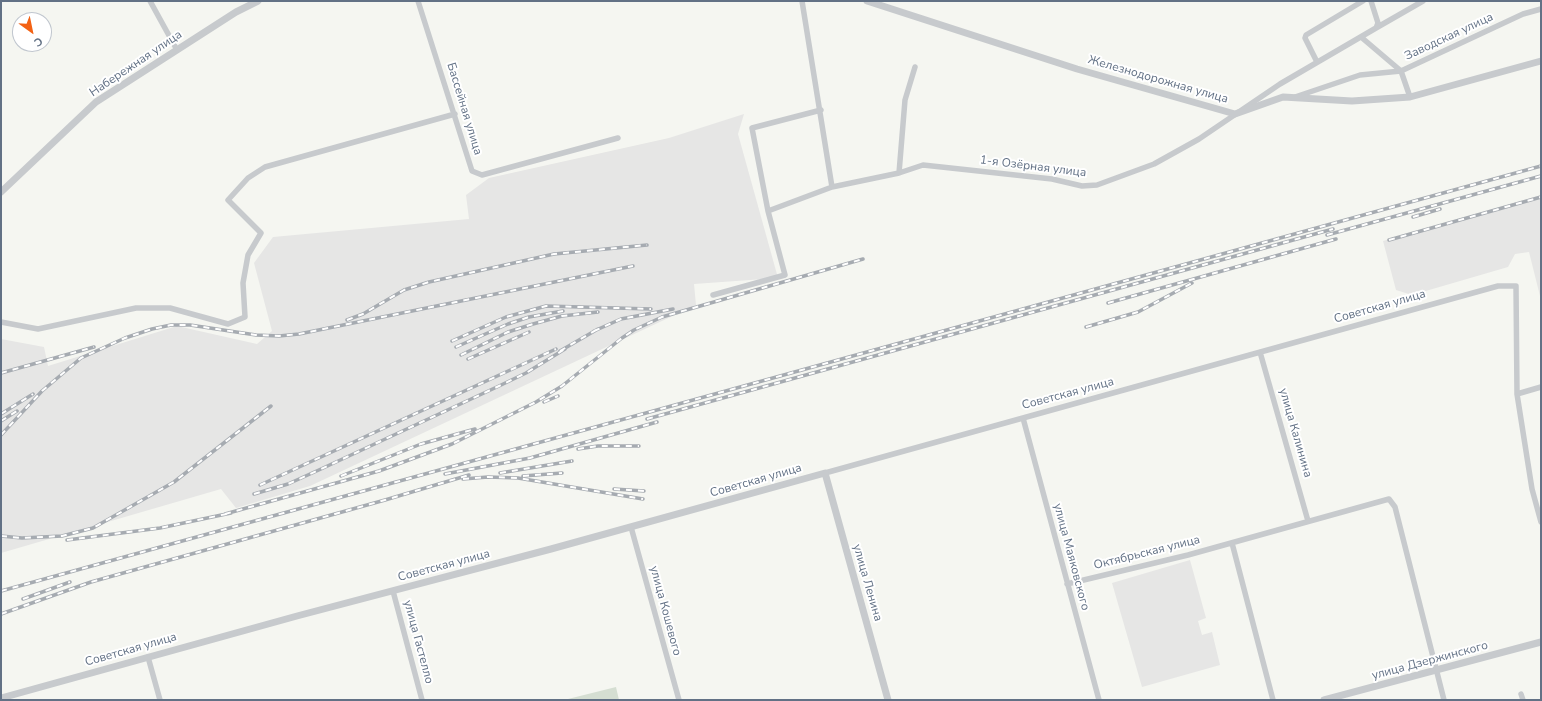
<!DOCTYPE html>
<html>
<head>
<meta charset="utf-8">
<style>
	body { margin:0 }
	#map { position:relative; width:1542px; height:701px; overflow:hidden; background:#f5f6f1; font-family:"Nunito Sans",sans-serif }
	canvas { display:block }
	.frame { position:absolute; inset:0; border:2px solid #627185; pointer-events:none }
	.north { position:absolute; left:12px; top:12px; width:40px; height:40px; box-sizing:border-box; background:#fff; border:1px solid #c0c6ce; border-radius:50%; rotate:147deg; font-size:11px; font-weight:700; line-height:16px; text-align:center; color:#627185 }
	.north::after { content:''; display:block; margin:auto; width:14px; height:18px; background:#f36214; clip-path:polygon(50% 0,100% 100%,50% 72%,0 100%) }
</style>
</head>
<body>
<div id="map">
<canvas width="1542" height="701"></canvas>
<div class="frame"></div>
<div class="north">С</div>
</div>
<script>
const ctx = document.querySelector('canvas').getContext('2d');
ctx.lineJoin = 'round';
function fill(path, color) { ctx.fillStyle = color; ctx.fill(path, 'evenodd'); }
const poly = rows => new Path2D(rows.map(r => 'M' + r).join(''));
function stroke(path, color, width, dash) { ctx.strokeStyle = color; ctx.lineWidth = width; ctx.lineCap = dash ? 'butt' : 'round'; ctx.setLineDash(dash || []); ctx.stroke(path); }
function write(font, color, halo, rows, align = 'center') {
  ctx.font = font + ' "Nunito Sans",sans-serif'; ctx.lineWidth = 4; ctx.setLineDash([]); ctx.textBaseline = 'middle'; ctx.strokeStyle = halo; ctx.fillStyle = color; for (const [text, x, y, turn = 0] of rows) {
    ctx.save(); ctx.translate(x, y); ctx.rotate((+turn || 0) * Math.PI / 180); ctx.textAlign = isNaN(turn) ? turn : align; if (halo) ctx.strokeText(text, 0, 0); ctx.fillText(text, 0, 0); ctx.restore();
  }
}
fill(poly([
	[744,114,738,134,778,278,694,284,696,305,310,486,236,508,221,489,1,553,1,339,44,347,48,366,177,326,257,344,272,331,254,263,273,237,469,219,466,195,489,178,669,138],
	[1541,195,1541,300,1529,252,1515,254,1508,267,1412,295,1396,290,1383,241],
	[1190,560,1206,618,1198,621,1202,635,1212,632,1220,665,1142,687,1112,583]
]), '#e6e6e5');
fill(poly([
	[616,687,619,700,564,700]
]), '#d5ded2');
stroke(poly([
	[150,1,177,50],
	[418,1,472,171,482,175,618,138],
	[802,1,832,187],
	[1376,28,1423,1],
	[1361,37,1401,71,1410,97],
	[1317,62,1305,38,1306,35,1363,1],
	[1295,97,1360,75,1401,71,1523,14,1541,9],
	[899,173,905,100,915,67],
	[768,211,832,187,899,173,923,165,1052,179,1082,186,1097,185,1154,164,1199,139,1280,84,1376,28,1378,23,1371,1],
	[713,295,785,275,768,211,752,128,821,110],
	[1,322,38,329,136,308,170,308,228,324,245,317,243,283,248,255,261,233,228,200,248,178,265,167,455,114],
	[1260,352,1308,521],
	[1517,394,1541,387],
	[1023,418,1099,700],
	[825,473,1498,286,1516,286,1517,394,1532,489,1541,522],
	[631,527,679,700],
	[1232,543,1273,700],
	[1067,584,1188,555,1389,499,1395,507,1444,700],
	[393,591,422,700],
	[148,657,160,700],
	[1521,694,1523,700]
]), '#c7cacd', 5.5);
stroke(poly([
	[867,1,1077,69,1235,114,1283,97,1352,101,1410,97,1541,61],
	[1,192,96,102,236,12,258,1],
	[1,698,297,616,551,549,825,473,888,700],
	[1324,700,1541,642]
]), '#c7cacd', 7);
const rail = poly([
	[1413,217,1440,209],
	[1327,235,1541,176],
	[1389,240,1541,197],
	[1108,303,1336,239],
	[347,320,363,314,404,290,429,282,554,254,647,245],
	[1086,327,1138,312,1192,283],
	[594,331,621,319,673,309],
	[452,341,506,317,546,306,651,309],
	[456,347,508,324,529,317,563,311],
	[560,351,598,329],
	[461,355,508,332,533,324,562,316,598,312],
	[468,359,529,332],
	[1,373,94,347],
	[544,402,558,396],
	[1,414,33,394],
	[647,419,1333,229],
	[1,421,17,411],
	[1,435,42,391,81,358,125,338,152,329,171,325,190,325,256,335,279,336,299,334,633,266],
	[578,449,598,446,639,446],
	[500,473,572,461],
	[445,474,530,458,657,422],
	[341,476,421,444,475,429],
	[523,476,562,473],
	[463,479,488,477,518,478,643,499],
	[260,485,556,349],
	[614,489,644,491],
	[254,494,288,484,321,469,499,386,526,373,565,349],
	[225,514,379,471,452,444,536,402,562,386,622,338,634,330,662,317,863,259],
	[1,536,22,538,62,536,93,528,174,482,271,406],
	[67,540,160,528,231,513],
	[1,591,1541,166],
	[23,599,70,582],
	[1,614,91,582,385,500,469,475]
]);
stroke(rail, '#a6abb1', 3.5);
stroke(rail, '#fff', 2, [6]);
write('12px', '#627185', '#fff', [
	["Заводская улица",1449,37,-25],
	["Набережная улица",136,64,-34],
	["Железнодорожная улица",1158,80,16],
	["Бассейная улица",464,109,73],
	["1-я Озёрная улица",1033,167,7],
	["Советская улица",1380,307,-16],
	["Советская улица",1068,394,-15],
	["улица Калинина",1295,433,74],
	["Советская улица",756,481,-16],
	["Октябрьская улица",1147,553,-14],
	["улица Маяковского",1071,557,75],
	["Советская улица",444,566,-15],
	["улица Ленина",867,583,74],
	["улица Кошевого",665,611,75],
	["улица Гастелло",418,642,75],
	["Советская улица",131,650,-16],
	["улица Дзержинского",1430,661,-15]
]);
</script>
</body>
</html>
